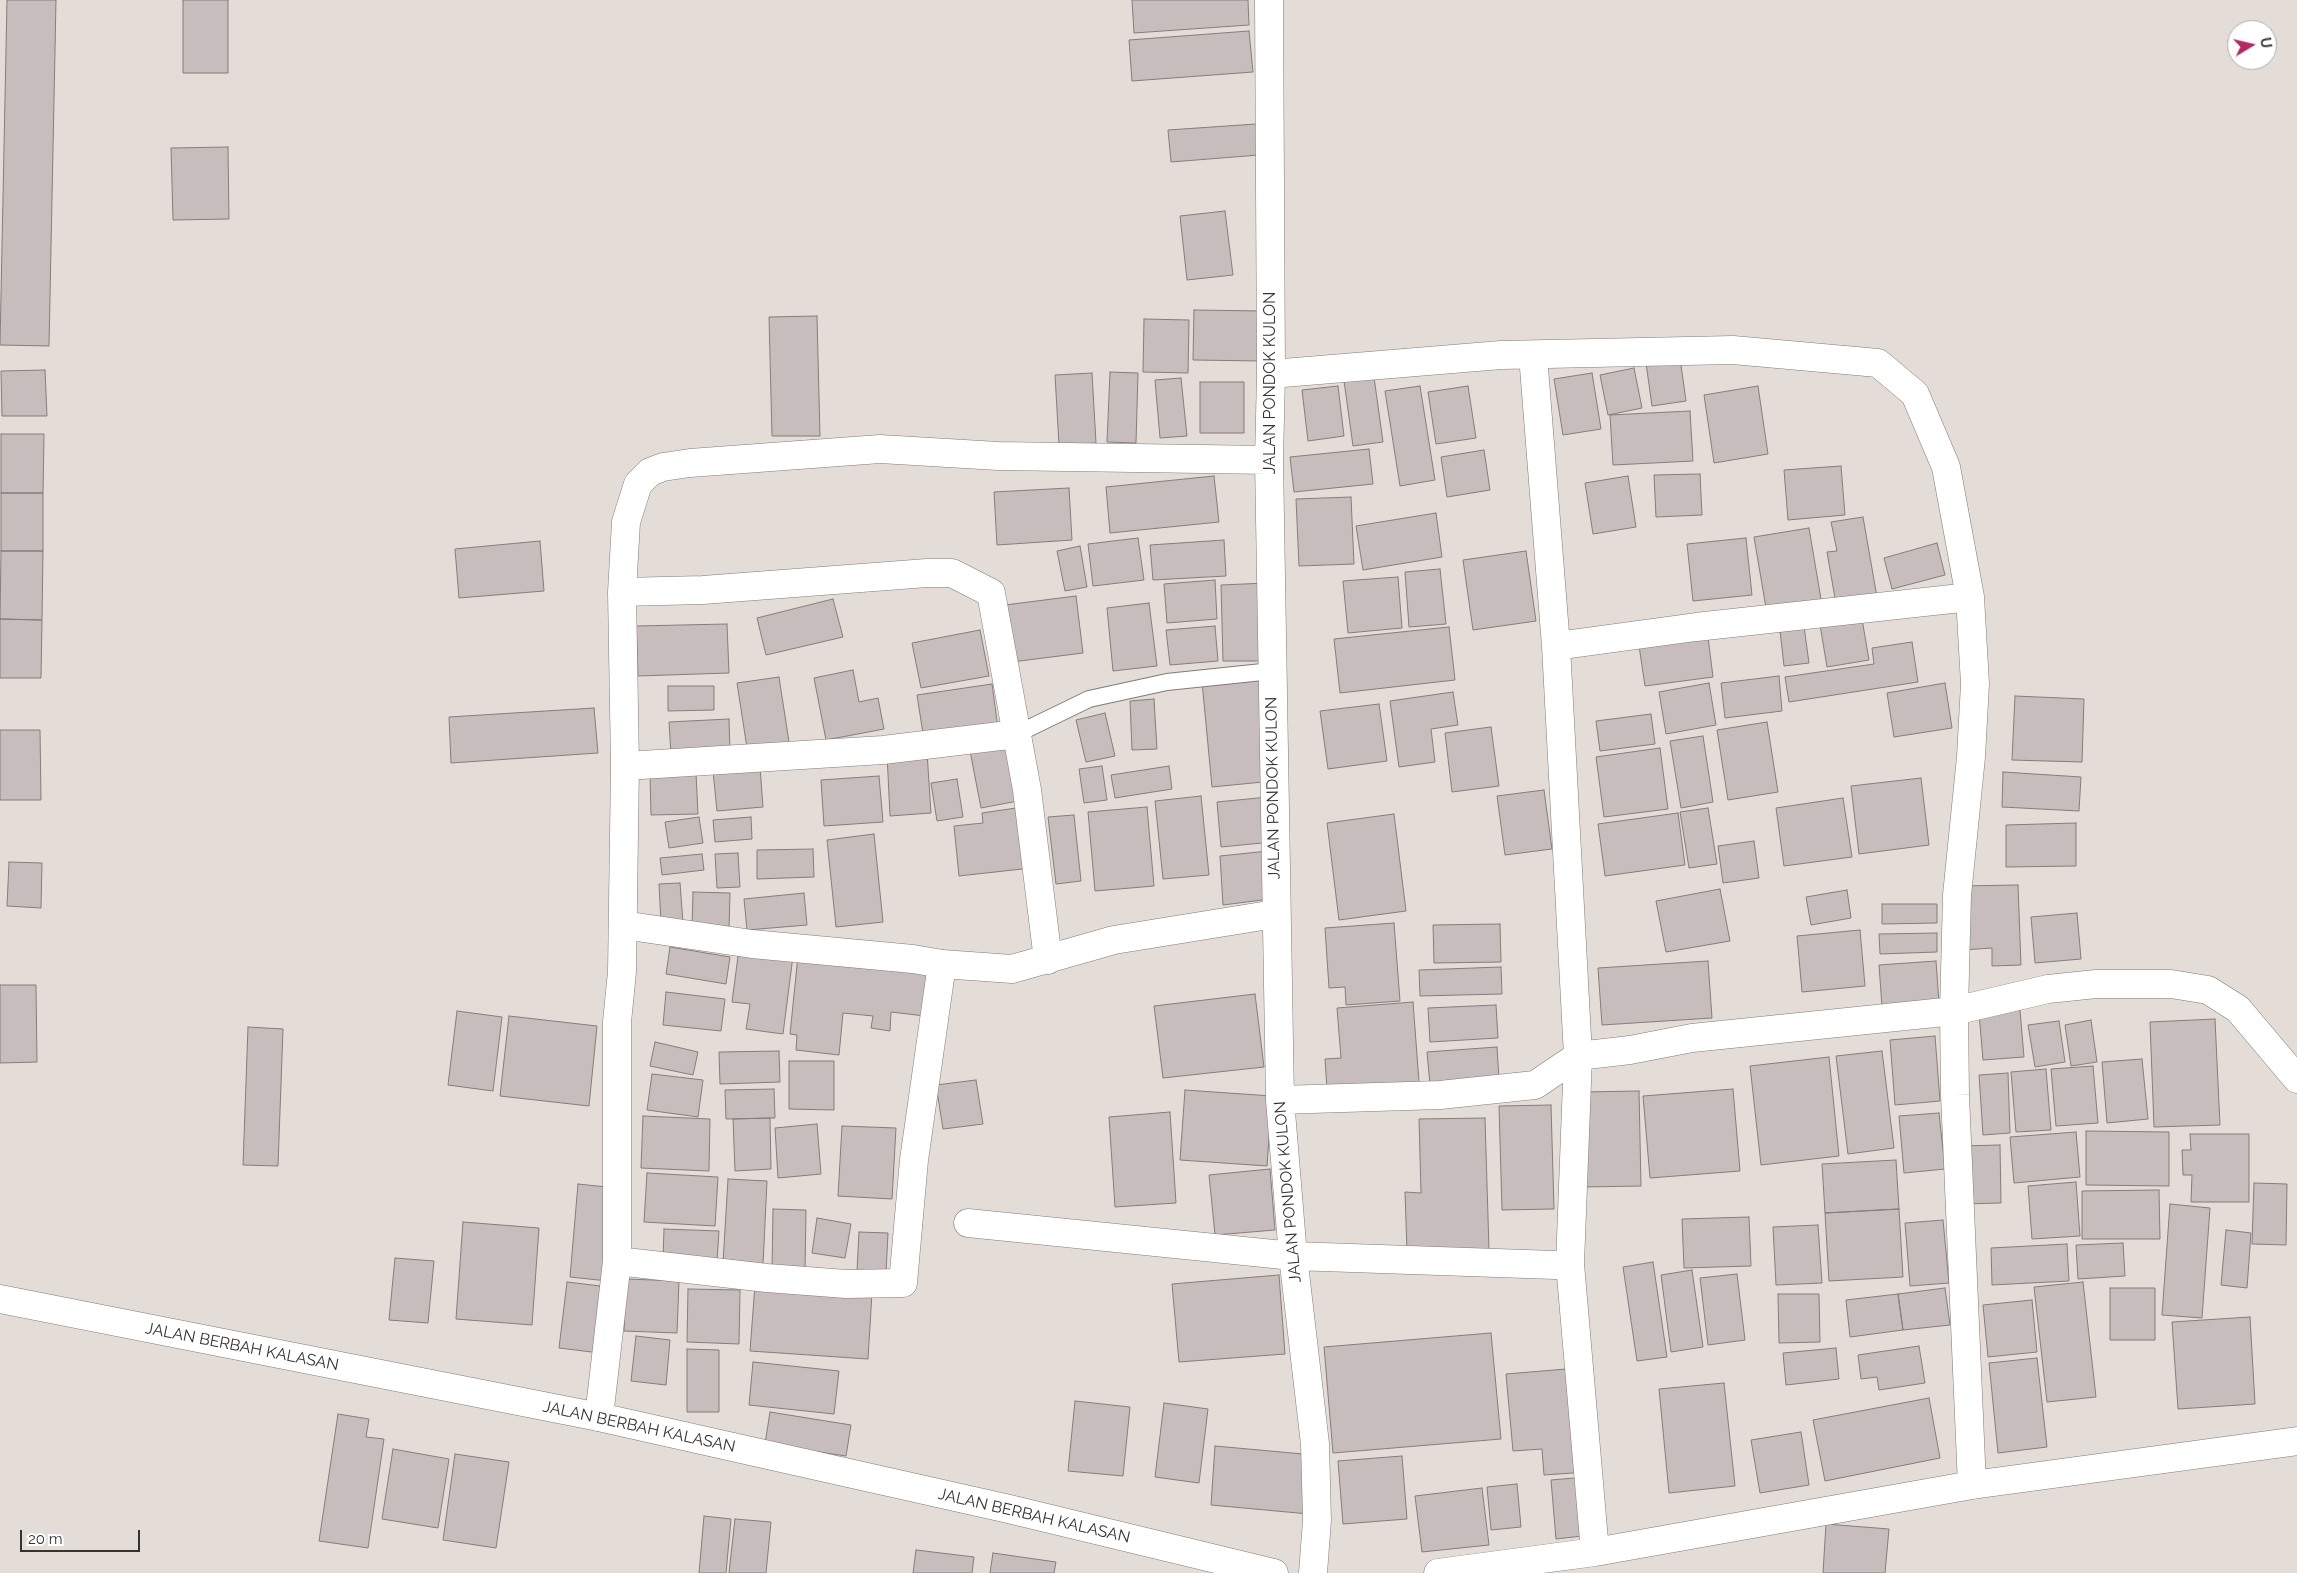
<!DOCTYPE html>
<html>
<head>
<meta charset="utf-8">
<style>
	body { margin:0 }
	#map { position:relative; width:2297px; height:1573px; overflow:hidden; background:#e4ddd7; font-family:Raleway,sans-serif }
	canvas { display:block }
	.north { position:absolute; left:2227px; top:20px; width:50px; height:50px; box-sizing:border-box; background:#fff; border:1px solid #aeadac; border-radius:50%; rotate:81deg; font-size:14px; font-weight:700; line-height:20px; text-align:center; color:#353230 }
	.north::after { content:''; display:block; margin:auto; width:18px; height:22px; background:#b42965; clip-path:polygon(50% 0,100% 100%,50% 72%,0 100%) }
	.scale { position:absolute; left:20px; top:1530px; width:120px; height:22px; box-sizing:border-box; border:2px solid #353230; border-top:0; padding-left:6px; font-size:15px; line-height:18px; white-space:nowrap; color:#353230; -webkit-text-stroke:4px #fff; paint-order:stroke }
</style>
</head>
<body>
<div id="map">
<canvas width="2297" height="1573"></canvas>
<div class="north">U</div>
<div class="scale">20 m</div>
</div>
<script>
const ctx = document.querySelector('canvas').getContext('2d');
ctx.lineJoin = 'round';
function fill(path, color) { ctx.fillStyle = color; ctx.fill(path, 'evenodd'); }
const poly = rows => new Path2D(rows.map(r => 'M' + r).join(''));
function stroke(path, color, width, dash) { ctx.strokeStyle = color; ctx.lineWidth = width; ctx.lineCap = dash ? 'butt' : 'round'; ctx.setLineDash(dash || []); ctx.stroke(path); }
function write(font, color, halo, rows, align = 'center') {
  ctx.font = font + ' Raleway,sans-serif'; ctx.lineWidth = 4; ctx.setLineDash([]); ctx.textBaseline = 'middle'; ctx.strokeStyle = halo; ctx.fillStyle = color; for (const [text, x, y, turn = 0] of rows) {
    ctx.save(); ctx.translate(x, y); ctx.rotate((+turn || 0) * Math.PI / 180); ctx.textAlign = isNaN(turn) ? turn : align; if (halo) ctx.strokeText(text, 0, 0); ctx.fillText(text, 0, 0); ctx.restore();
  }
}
const building = poly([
	[7,0,56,0,49,346,0,345,7,0],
	[183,0,228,0,228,73,183,73,183,0],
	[1132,0,1248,0,1249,25,1134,33,1132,0],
	[1249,31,1253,72,1132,81,1129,40,1249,31],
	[1256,124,1259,155,1171,162,1168,130,1256,124],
	[228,147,229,219,173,220,171,148,228,147],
	[1225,211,1233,275,1187,280,1180,216,1225,211],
	[1194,310,1262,311,1262,361,1193,360,1194,310],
	[817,316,820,436,772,436,769,317,817,316],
	[1144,319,1189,320,1188,373,1143,372,1144,319],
	[1680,358,1686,401,1652,406,1646,363,1680,358],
	[1634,368,1642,408,1608,415,1600,375,1634,368],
	[45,370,47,416,2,416,1,371,45,370],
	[1110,372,1138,373,1136,443,1107,442,1110,372],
	[1092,373,1096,443,1059,445,1055,375,1092,373],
	[1592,373,1601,429,1563,435,1554,379,1592,373],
	[1374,377,1383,442,1353,446,1344,381,1374,377],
	[1181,378,1187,436,1160,438,1155,380,1181,378],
	[1200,382,1244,382,1244,433,1200,433,1200,382],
	[1338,386,1344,436,1308,441,1302,390,1338,386],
	[1420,386,1435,480,1400,486,1385,391,1420,386],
	[1468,386,1476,438,1436,444,1428,392,1468,386],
	[1758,386,1768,454,1714,463,1704,395,1758,386],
	[1690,411,1693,461,1613,465,1610,415,1690,411],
	[1,434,44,434,43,493,1,493,1,434],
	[1369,449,1373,484,1294,492,1290,457,1369,449],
	[1484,450,1490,490,1447,497,1441,457,1484,450],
	[1841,466,1845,515,1788,520,1784,470,1841,466],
	[1700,474,1702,515,1656,517,1654,475,1700,474],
	[1214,476,1219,522,1110,533,1106,487,1214,476],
	[1628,476,1636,527,1593,534,1585,483,1628,476],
	[1069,488,1072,540,997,545,994,492,1069,488],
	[1,493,43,493,43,551,1,551,1,493],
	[1351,497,1354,564,1299,566,1296,499,1351,497],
	[1436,513,1442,557,1363,570,1356,526,1436,513],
	[1863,517,1877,597,1836,604,1827,552,1837,551,1831,522,1863,517],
	[1809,528,1822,605,1767,614,1754,537,1809,528],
	[1138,538,1144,580,1093,586,1088,544,1138,538],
	[1746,538,1752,595,1693,601,1687,544,1746,538],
	[1224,540,1226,576,1153,580,1150,545,1224,540],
	[540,541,544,591,459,598,455,549,540,541],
	[1937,543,1945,575,1892,589,1884,558,1937,543],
	[1080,546,1087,587,1065,591,1057,551,1080,546],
	[1,551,43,551,42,620,0,619,1,551],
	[1526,551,1536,621,1473,630,1463,560,1526,551],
	[1440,569,1446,624,1409,627,1405,572,1440,569],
	[1398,577,1402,628,1348,633,1343,581,1398,577],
	[1215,580,1217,619,1167,623,1164,584,1215,580],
	[1267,583,1268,661,1223,661,1221,585,1267,583],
	[1076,596,1083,653,1012,662,1005,605,1076,596],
	[833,599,843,637,766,655,757,618,833,599],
	[1149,603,1157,666,1113,671,1107,608,1149,603],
	[1861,613,1869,660,1827,667,1819,619,1861,613],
	[0,619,42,620,41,678,0,678,0,619],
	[1803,619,1809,663,1784,666,1779,622,1803,619],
	[727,624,729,673,638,676,636,626,727,624],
	[1215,626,1218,661,1170,665,1166,630,1215,626],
	[1449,627,1455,680,1340,693,1334,639,1449,627],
	[1707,629,1713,677,1645,686,1638,639,1707,629],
	[980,630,989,676,921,688,912,643,980,630],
	[1912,642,1918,682,1789,702,1785,677,1874,664,1872,648,1912,642],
	[853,670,859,702,878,698,884,729,826,740,814,678,853,670],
	[1779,676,1782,711,1725,718,1721,683,1779,676],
	[779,677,789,742,747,748,737,683,779,677],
	[1264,677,1273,781,1212,787,1202,682,1264,677],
	[1709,683,1716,725,1666,734,1659,692,1709,683],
	[1945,683,1952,728,1894,737,1887,693,1945,683],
	[992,684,998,728,924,740,917,695,992,684],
	[668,686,714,686,714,710,668,711,668,686],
	[1453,692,1458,725,1431,729,1435,762,1399,767,1390,701,1453,692],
	[2015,696,2084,699,2082,762,2012,760,2015,696],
	[1154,699,1157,749,1132,750,1130,701,1154,699],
	[1379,704,1387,761,1328,769,1320,711,1379,704],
	[594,708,598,753,451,763,449,717,594,708],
	[1105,713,1115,756,1086,762,1076,720,1105,713],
	[1651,714,1655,744,1600,751,1596,721,1651,714],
	[729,719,730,752,671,755,669,722,729,719],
	[1767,722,1778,792,1728,800,1717,730,1767,722],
	[1491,727,1499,786,1452,792,1445,733,1491,727],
	[0,730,40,730,41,800,0,800,0,730],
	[1703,736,1713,802,1681,808,1670,741,1703,736],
	[1012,743,1023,800,981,808,970,751,1012,743],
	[1660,748,1668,809,1604,817,1596,757,1660,748],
	[927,752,931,813,890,816,887,754,927,752],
	[1102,766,1107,800,1084,803,1079,769,1102,766],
	[1169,766,1172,789,1115,798,1111,775,1169,766],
	[760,767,763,807,717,811,713,771,760,767],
	[2003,772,2081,777,2079,811,2002,807,2003,772],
	[696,773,698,814,651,815,650,775,696,773],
	[879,776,883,822,824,826,821,780,879,776],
	[1921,778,1929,845,1859,854,1851,786,1921,778],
	[957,779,963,817,937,821,931,783,957,779],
	[1544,790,1552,849,1505,855,1497,796,1544,790],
	[1201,796,1209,875,1163,879,1155,801,1201,796],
	[1268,797,1272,842,1221,847,1217,802,1268,797],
	[1843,798,1852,857,1784,866,1776,808,1843,798],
	[1023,807,1031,868,959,876,954,826,983,823,982,813,1023,807],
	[1147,807,1154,886,1095,891,1088,812,1147,807],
	[1708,808,1717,864,1689,868,1680,812,1708,808],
	[1678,813,1685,865,1605,876,1598,824,1678,813],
	[1394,814,1406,911,1339,920,1327,823,1394,814],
	[1074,815,1081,881,1056,884,1048,817,1074,815],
	[699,817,703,843,669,848,665,822,699,817],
	[751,817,752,839,715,842,713,820,751,817],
	[2076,823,2076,866,2006,867,2006,825,2076,823],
	[874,834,883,922,836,927,827,840,874,834],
	[1754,841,1759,878,1723,883,1718,846,1754,841],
	[813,849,814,877,757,879,757,850,813,849],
	[1268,851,1270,899,1223,905,1220,856,1268,851],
	[738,853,740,887,717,888,715,854,738,853],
	[702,854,704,870,662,875,660,858,702,854],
	[9,862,42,863,41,908,7,906,9,862],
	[680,883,683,923,661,923,659,884,680,883],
	[2018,885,2021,965,1992,966,1992,948,1962,950,1960,886,2018,885],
	[1720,889,1730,941,1666,952,1656,901,1720,889],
	[1847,890,1851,918,1811,925,1806,897,1847,890],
	[693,892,730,893,729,929,692,928,693,892],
	[804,893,807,925,747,930,744,899,804,893],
	[1882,904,1937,904,1937,923,1882,924,1882,904],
	[2077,913,2081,959,2035,963,2031,917,2077,913],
	[1394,923,1400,1001,1346,1005,1345,987,1329,988,1325,928,1394,923],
	[1500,924,1501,962,1434,963,1433,925,1500,924],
	[1860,930,1865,986,1802,992,1797,936,1860,930],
	[1937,933,1937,952,1880,954,1879,934,1937,933],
	[670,947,730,957,726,984,666,974,670,947],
	[739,949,793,956,783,1034,746,1029,750,1004,732,1002,739,949],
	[798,956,930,971,925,1016,891,1012,890,1031,871,1028,873,1016,843,1013,839,1055,796,1050,797,1035,790,1034,798,956],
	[1708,961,1712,1018,1602,1025,1598,968,1708,961],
	[1936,961,1939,1003,1882,1007,1879,965,1936,961],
	[1501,967,1502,994,1420,996,1419,970,1501,967],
	[0,985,36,985,37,1062,0,1063,0,985],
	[666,992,725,999,721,1031,663,1025,666,992],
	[1255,994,1264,1067,1163,1078,1154,1006,1255,994],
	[1413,1002,1419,1082,1327,1089,1325,1059,1341,1058,1337,1008,1413,1002],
	[1496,1005,1498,1038,1430,1042,1428,1008,1496,1005],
	[2020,1010,2024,1057,1983,1060,1979,1013,2020,1010],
	[457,1011,502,1017,493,1091,448,1085,457,1011],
	[509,1016,597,1026,589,1106,500,1096,509,1016],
	[2215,1019,2220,1125,2154,1127,2150,1022,2215,1019],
	[2091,1020,2097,1062,2071,1066,2065,1025,2091,1020],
	[2059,1021,2065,1062,2035,1067,2028,1025,2059,1021],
	[248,1027,283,1029,278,1166,243,1165,248,1027],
	[1935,1036,1940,1101,1895,1105,1890,1040,1935,1036],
	[655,1042,698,1052,693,1075,650,1066,655,1042],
	[1497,1047,1499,1079,1430,1085,1427,1052,1497,1047],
	[779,1051,780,1082,720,1084,719,1052,779,1051],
	[1882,1051,1894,1148,1848,1154,1836,1056,1882,1051],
	[1829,1057,1839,1156,1761,1165,1750,1066,1829,1057],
	[2142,1059,2148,1119,2107,1123,2102,1062,2142,1059],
	[789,1061,834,1061,834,1110,789,1109,789,1061],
	[2093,1066,2098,1123,2056,1126,2051,1069,2093,1066],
	[2046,1069,2051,1130,2016,1132,2011,1072,2046,1069],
	[2008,1073,2010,1133,1983,1135,1979,1075,2008,1073],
	[652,1074,703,1080,698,1117,647,1110,652,1074],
	[976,1080,983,1124,943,1129,936,1085,976,1080],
	[774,1089,775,1118,726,1119,725,1090,774,1089],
	[1733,1089,1740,1171,1650,1178,1643,1096,1733,1089],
	[1185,1090,1272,1096,1267,1166,1180,1160,1185,1090],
	[1639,1091,1641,1186,1584,1187,1582,1092,1639,1091],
	[1551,1105,1554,1209,1502,1210,1499,1106,1551,1105],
	[1170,1112,1176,1203,1115,1207,1109,1117,1170,1112],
	[1939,1113,1945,1169,1904,1173,1899,1116,1939,1113],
	[643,1116,710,1119,709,1171,641,1168,643,1116],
	[770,1118,771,1169,735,1171,733,1119,770,1118],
	[1485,1118,1489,1250,1407,1252,1405,1192,1421,1193,1419,1119,1485,1118],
	[817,1124,821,1174,778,1178,775,1128,817,1124],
	[842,1126,896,1128,892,1199,838,1196,842,1126],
	[2086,1131,2169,1132,2169,1186,2086,1185,2086,1131],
	[2076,1132,2080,1177,2014,1183,2010,1137,2076,1132],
	[2190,1134,2249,1134,2249,1202,2191,1202,2192,1175,2183,1175,2182,1150,2191,1150,2190,1134],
	[2000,1145,2001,1203,1961,1204,1960,1146,2000,1145],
	[1896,1160,1899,1209,1825,1213,1822,1164,1896,1160],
	[1270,1169,1275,1230,1215,1235,1209,1175,1270,1169],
	[647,1173,718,1177,715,1226,644,1222,647,1173],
	[728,1179,767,1181,763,1265,723,1263,728,1179],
	[2076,1182,2080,1236,2032,1239,2028,1186,2076,1182],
	[2254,1183,2287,1184,2286,1245,2252,1244,2254,1183],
	[578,1184,616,1188,608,1281,570,1277,578,1184],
	[2159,1190,2160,1239,2082,1239,2082,1191,2159,1190],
	[2170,1204,2210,1208,2202,1318,2162,1315,2170,1204],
	[773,1209,806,1210,805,1271,772,1270,773,1209],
	[1899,1209,1903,1277,1829,1281,1825,1213,1899,1209],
	[1749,1217,1751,1266,1684,1268,1682,1219,1749,1217],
	[817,1218,851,1224,845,1258,812,1253,817,1218],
	[1943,1220,1949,1283,1910,1286,1905,1223,1943,1220],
	[463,1222,539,1228,532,1325,456,1319,463,1222],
	[1818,1225,1822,1283,1776,1285,1773,1227,1818,1225],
	[664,1229,719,1231,717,1261,663,1259,664,1229],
	[2226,1230,2251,1233,2247,1288,2221,1285,2226,1230],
	[859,1232,888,1233,886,1273,857,1271,859,1232],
	[2123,1243,2125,1276,2078,1279,2076,1245,2123,1243],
	[2067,1244,2069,1281,1992,1285,1991,1248,2067,1244],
	[395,1258,434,1261,428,1323,389,1320,395,1258],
	[1653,1262,1667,1357,1637,1361,1623,1267,1653,1262],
	[1692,1270,1703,1347,1671,1352,1661,1275,1692,1270],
	[1737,1274,1745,1340,1708,1345,1700,1278,1737,1274],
	[1279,1275,1285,1354,1179,1362,1172,1284,1279,1275],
	[626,1279,679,1281,677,1333,624,1331,626,1279],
	[567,1282,609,1287,600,1353,559,1348,567,1282],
	[2083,1282,2096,1397,2047,1402,2034,1287,2083,1282],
	[755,1285,872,1293,868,1359,750,1351,755,1285],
	[1945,1288,1950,1325,1903,1330,1898,1294,1945,1288],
	[2110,1288,2155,1288,2155,1340,2110,1340,2110,1288],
	[688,1289,740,1290,739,1344,687,1342,688,1289],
	[1778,1294,1819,1294,1820,1342,1779,1343,1778,1294],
	[1898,1294,1903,1330,1850,1337,1846,1300,1898,1294],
	[2032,1300,2037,1352,1988,1357,1983,1305,2032,1300],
	[2250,1317,2255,1404,2178,1409,2172,1322,2250,1317],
	[1491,1333,1501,1439,1333,1453,1324,1347,1491,1333],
	[636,1336,670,1340,666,1385,631,1381,636,1336],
	[1919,1346,1925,1383,1879,1390,1877,1377,1861,1379,1858,1355,1919,1346],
	[1836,1348,1839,1379,1786,1385,1783,1353,1836,1348],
	[687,1349,719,1350,719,1412,687,1412,687,1349],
	[2037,1358,2047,1447,1998,1453,1989,1363,2037,1358],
	[753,1362,839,1371,834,1414,749,1405,753,1362],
	[1578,1368,1587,1472,1544,1475,1542,1449,1513,1451,1506,1374,1578,1368],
	[1724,1383,1735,1486,1669,1493,1659,1389,1724,1383],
	[1929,1398,1940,1458,1825,1481,1813,1420,1929,1398],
	[1075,1401,1130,1407,1123,1476,1068,1471,1075,1401],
	[1164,1403,1208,1409,1199,1483,1155,1477,1164,1403],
	[770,1412,851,1425,846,1456,765,1444,770,1412],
	[338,1414,369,1419,366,1437,384,1439,368,1548,319,1541,338,1414],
	[1801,1432,1809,1485,1760,1493,1751,1440,1801,1432],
	[1215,1446,1314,1455,1309,1514,1211,1505,1215,1446],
	[393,1449,449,1459,438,1528,382,1519,393,1449],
	[455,1454,509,1462,496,1548,443,1540,455,1454],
	[1402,1456,1407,1519,1343,1524,1338,1461,1402,1456],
	[1586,1477,1591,1535,1556,1539,1551,1480,1586,1477],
	[1517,1484,1521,1527,1491,1530,1487,1487,1517,1484],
	[1482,1488,1489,1545,1422,1552,1415,1496,1482,1488],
	[704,1516,731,1519,726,1573,699,1573,704,1516],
	[735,1519,771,1522,766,1573,729,1573,735,1519],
	[1826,1524,1889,1529,1885,1573,1823,1573,1826,1524],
	[916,1550,974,1557,972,1573,913,1573,916,1550],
	[993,1553,1056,1562,1054,1573,990,1573,993,1553]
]);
fill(building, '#c7bdbc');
stroke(building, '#857d7b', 1);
const service = poly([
	[1017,734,1089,699,1167,682,1272,671]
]);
const minor = poly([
	[1269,0,1271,374,1269,460,1280,1100,1293,1256,1315,1444,1317,1520,1313,1573],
	[1271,374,1501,355,1733,350,1878,363,1915,394,1946,467,1970,597,1975,684,1971,757,1957,895,1954,1011,1955,1095,1972,1485],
	[622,592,703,590,927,573,952,573,991,593,1027,790,1048,960],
	[1556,646,1696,627,1970,597],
	[625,766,883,750,1017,734],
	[623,925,752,944,913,959,942,964,1012,969,1114,940,1275,914],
	[1280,1100,1440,1095,1535,1085,1578,1056,1630,1050,1692,1038,1954,1011,2048,989,2096,984,2171,984,2208,990,2238,1009,2297,1079],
	[968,1223,1293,1256,1555,1265,1570,1264,1578,1056,1556,646,1533,355],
	[617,1261,767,1278,846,1284,903,1283,914,1160,942,964],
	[1570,1264,1595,1552],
	[599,1417,617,1261,617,1022,622,972,625,766,622,592,626,522,638,484,650,472,663,467,690,463,880,449,998,456,1269,460],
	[1438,1573,1595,1552,1972,1485,2297,1441]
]);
const tertiary = poly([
	[0,1299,599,1417,1009,1509,1274,1573]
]);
stroke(service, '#817b75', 18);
stroke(minor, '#817b75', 29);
stroke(tertiary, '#817b75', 29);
stroke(service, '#fff', 16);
stroke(minor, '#fff', 28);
stroke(tertiary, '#fff', 28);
write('16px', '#353230', '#fff', [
	["JALAN PONDOK KULON",1270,383,-90],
	["JALAN PONDOK KULON",1273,788,-91],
	["JALAN PONDOK KULON",1288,1192,-95],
	["JALAN BERBAH KALASAN",242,1347,11],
	["JALAN BERBAH KALASAN",639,1427,12],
	["JALAN BERBAH KALASAN",1034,1516,13]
]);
</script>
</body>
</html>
